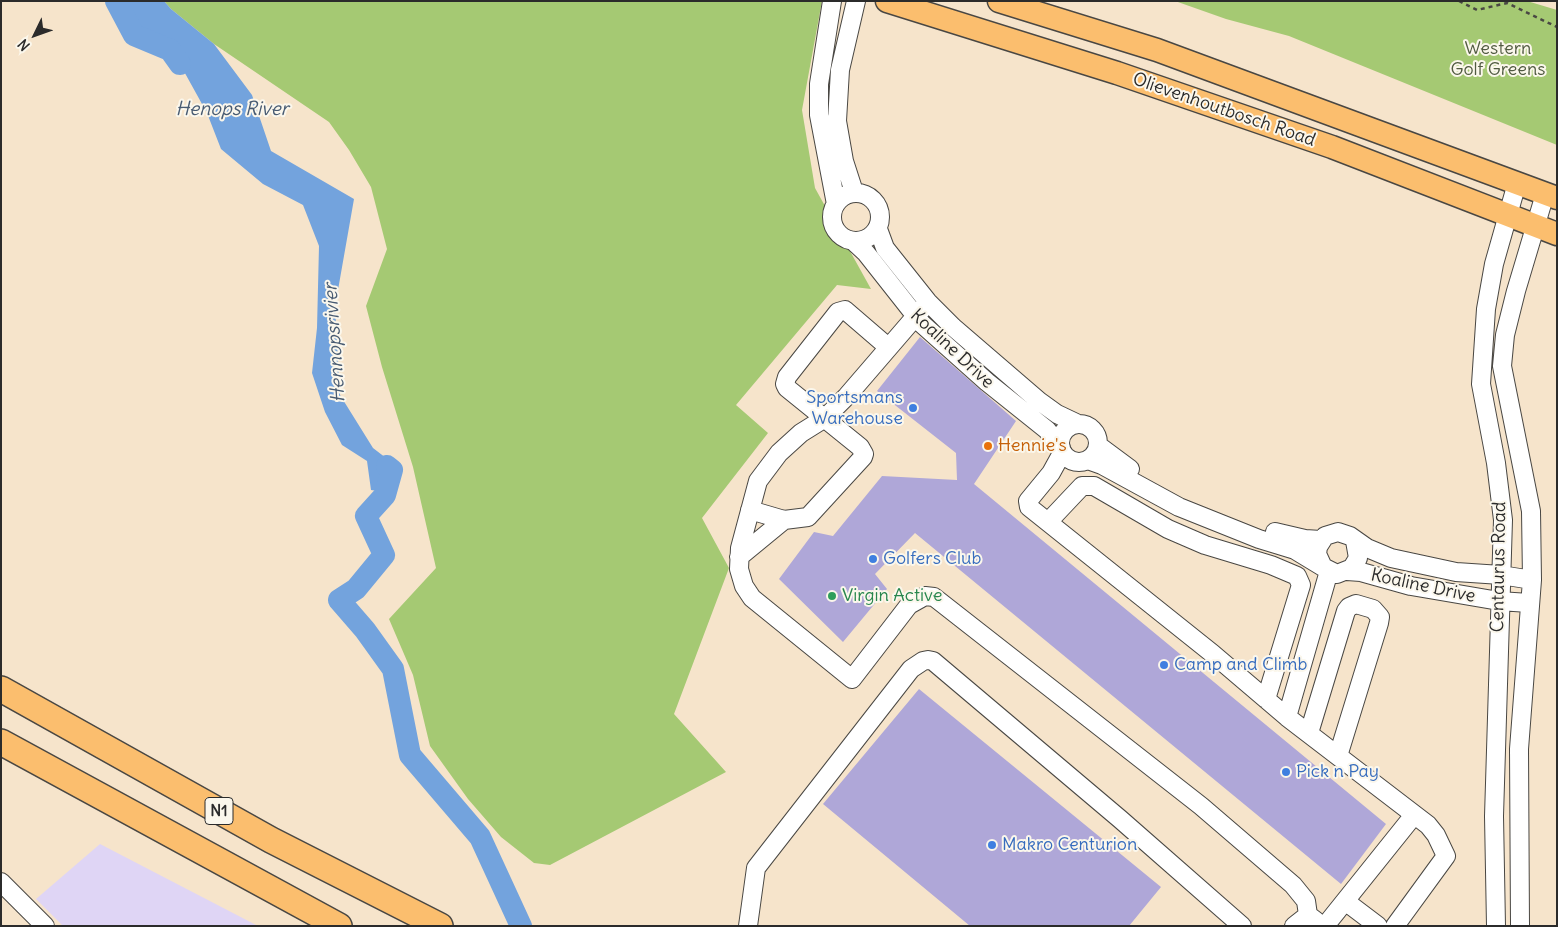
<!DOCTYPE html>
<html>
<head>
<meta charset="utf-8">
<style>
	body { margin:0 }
	#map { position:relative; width:1558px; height:927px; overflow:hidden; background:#f6e4cb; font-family:Delius,sans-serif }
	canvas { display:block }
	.frame { position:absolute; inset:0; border:2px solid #2b2b2b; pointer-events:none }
	.north { position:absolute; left:10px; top:10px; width:50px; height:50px; -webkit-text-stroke:4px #fbf7ec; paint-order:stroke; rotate:228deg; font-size:14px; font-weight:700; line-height:20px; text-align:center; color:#2b2b2b }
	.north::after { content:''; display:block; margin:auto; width:18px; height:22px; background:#2b2b2b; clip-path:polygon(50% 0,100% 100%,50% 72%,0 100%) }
</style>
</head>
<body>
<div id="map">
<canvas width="1558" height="927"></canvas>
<div class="frame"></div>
<div class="north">N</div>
</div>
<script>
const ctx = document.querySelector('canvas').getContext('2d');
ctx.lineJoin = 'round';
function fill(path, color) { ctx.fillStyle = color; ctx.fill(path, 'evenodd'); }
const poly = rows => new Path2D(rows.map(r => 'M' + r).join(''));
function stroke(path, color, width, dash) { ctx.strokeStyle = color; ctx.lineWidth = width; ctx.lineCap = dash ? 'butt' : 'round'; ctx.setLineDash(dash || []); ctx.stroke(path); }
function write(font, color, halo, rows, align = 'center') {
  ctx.font = font + ' Delius,sans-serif'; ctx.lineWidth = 4; ctx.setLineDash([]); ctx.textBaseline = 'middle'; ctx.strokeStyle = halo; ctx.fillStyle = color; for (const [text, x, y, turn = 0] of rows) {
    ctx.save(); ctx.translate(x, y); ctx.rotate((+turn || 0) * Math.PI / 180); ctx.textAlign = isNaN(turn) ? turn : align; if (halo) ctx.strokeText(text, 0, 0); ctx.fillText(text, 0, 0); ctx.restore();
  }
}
fill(poly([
	[100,844,258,926,63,926,36,899]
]), '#dfd5f5');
fill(poly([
	[164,1,822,1,802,110,815,188,871,289,837,285,736,405,768,433,702,518,729,568,674,714,726,772,550,865,534,863,501,837,468,799,430,746,413,675,389,619,436,568,413,467,382,367,366,306,387,249,371,187,349,150,329,122,214,44,171,9],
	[1175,1,1527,1,1557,10,1557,145,1289,36,1226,19]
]), '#a5c973');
fill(poly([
	[116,1,164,1,171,9,214,44,252,95,271,151,354,199,335,307,340,395,373,448,399,468,390,493,371,490,367,461,342,445,325,412,312,373,317,328,319,246,303,205,263,184,221,149,207,113,181,66,162,47,134,35]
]), '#73a3dd');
stroke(poly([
	[116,1,134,35,170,50,180,64],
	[387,466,392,470,385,495,366,516,384,555,356,589,339,600,365,630,393,669,410,755,480,837,521,926]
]), '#73a3dd', 22);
fill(poly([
	[920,337,1016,421,974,484,1386,824,1341,884,915,533,875,574,887,589,843,642,779,579,814,532,833,536,882,476,957,480,956,453,877,391],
	[919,689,1161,887,1129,926,970,926,823,804]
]), '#afa7d8');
const minor = poly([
	[832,1,819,84,819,115,836,204],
	[854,192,844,161,837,121,840,70,856,1],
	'832 217a24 24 0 1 1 48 0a24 24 0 1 1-48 0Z',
	[878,229,885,248,928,302,953,327,1039,401,1057,414,1076,423],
	[853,241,866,253,922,324,987,382,1047,430,1061,448],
	[928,302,847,396,825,418,801,433,779,453,758,481,740,548,739,569,744,586,752,598,852,679,909,605,925,596,934,597,1201,806,1293,885,1306,901,1308,915],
	'1060 443a19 19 0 1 1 38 0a19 19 0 1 1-38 0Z',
	[1099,446,1130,469],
	[1062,453,1051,473,1028,501,1029,507,1213,654,1287,717,1428,825,1436,835,1446,856,1395,926],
	[1088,460,1102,465,1179,507,1259,539,1295,550,1323,567],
	[750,510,784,520,808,517,863,457,864,454,860,447,787,388,785,384,787,377,838,312,845,310,888,347],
	[1048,522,1082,486,1094,486,1168,529,1205,545,1271,565,1297,576,1301,585,1266,699],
	[1275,532,1305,539,1321,540],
	[1355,541,1358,558,1352,568,1337,574,1323,567,1317,554,1318,547,1325,536,1338,532,1350,536,1367,548,1391,558,1456,572,1501,575,1532,580],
	[739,557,784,520],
	[1347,571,1361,572,1411,586,1499,601,1529,603],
	[1287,717,1329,571],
	[1309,733,1346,611,1349,607,1356,604,1373,609,1380,617,1379,623,1338,756],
	[1,882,45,926],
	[1345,901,1378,926],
	[748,926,756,868,911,669,923,661,928,660,933,661,1120,819,1242,926],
	[1294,926,1308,915,1316,921],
	[1325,926,1414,815],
	[1496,926,1494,816,1503,520,1496,463,1481,384,1486,309,1494,264,1517,183],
	[1520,926,1519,749,1532,580,1531,511,1502,366,1505,335,1516,291,1545,194]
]);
const major = poly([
	[887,1,1117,73,1332,147,1557,234],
	[999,1,1157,50,1557,198]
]);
const highway = poly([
	[1,689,271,840,440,926],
	[1,742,339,926]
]);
stroke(minor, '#494743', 20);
stroke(major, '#494743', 25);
stroke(highway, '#494743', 28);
stroke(poly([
	[1459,1,1477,10,1507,3,1557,27]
]), '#494743', 2.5, [4, 4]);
stroke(minor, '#fff', 18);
stroke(major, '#fbbe6e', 22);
stroke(highway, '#fbbe6e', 25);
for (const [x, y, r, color] of [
	[913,408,5,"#3f7fe0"],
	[988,446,5,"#e8710a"],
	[873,559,5,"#3f7fe0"],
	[832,596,5,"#2e9e5b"],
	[1164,665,5,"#3f7fe0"],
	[1286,772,5,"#3f7fe0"],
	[992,845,5,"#3f7fe0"]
]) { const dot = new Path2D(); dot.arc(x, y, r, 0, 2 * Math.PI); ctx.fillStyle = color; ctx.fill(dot); stroke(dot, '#fbf7ec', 2); }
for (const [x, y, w] of [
	[219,811,28]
]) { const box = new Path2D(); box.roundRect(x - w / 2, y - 13.5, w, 27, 4); ctx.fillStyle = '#fbf7ec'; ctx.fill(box); stroke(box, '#2b2b2b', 1); }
write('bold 16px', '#2b2b2b', null, [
	["N1",219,811]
]);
write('18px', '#505a41', '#fbf7ec', [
	["Western",1498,49],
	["Golf Greens",1498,70]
]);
write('18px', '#2b2b2b', '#fbf7ec', [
	["Olievenhoutbosch Road",1224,110,19],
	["Koaline Drive",952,349,43],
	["Centaurus Road",1499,567,-89],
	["Koaline Drive",1423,586,12]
]);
write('18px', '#366cbe', '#fbf7ec', [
	["Sportsmans",903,398,"right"],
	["Warehouse",903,419,"right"],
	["Golfers Club",883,559],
	["Camp and Climb",1174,665],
	["Pick n Pay",1296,772],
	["Makro Centurion",1002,845]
], 'left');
write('18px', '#c56008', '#fbf7ec', [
	["Hennie's",998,446]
], 'left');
write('18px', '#27864d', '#fbf7ec', [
	["Virgin Active",842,596]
], 'left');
write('italic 19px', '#485b72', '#fbf7ec', [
	["Henops River",232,110],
	["Hennopsrivier",335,343,-94]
]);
</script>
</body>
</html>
